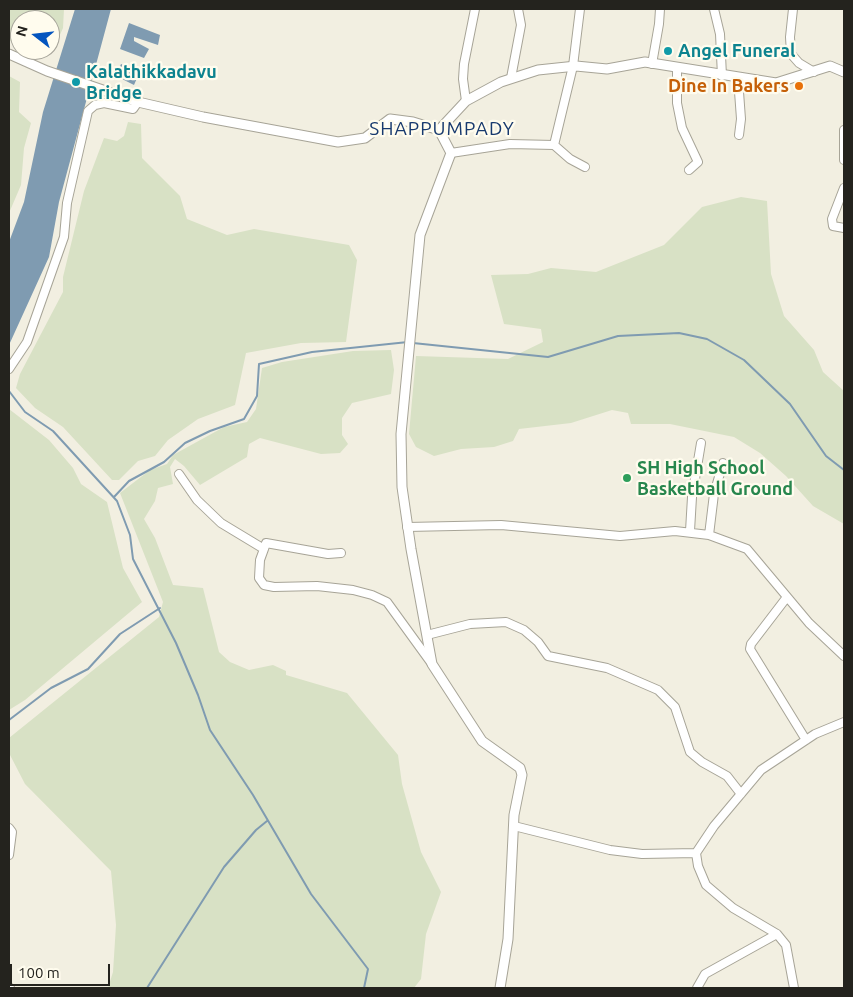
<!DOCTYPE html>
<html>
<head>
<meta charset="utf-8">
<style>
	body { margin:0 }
	#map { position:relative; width:853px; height:997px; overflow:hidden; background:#f2efe1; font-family:Ubuntu,sans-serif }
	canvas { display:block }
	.frame { position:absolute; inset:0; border:10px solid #24231e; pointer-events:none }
	.north { position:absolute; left:10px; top:10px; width:50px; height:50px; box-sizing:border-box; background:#fffcee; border:1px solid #a7a59b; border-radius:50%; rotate:286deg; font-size:14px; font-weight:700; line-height:20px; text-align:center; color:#24231e }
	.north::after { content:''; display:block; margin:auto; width:18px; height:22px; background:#0455bf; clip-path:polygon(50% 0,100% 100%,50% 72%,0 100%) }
	.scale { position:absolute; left:10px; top:964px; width:100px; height:22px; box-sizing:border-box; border:2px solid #24231e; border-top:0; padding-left:6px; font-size:15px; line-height:18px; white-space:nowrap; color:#24231e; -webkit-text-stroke:4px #fffcee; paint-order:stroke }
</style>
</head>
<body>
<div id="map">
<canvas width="853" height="997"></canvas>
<div class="frame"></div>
<div class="north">N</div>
<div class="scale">100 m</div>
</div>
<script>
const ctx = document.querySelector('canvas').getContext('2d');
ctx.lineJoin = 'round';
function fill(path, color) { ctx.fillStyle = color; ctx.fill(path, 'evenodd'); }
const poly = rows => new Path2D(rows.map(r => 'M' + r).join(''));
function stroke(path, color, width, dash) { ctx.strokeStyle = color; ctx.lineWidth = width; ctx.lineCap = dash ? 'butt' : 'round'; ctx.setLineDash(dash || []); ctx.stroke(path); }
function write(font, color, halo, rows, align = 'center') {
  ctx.font = font + ' Ubuntu,sans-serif'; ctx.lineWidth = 4.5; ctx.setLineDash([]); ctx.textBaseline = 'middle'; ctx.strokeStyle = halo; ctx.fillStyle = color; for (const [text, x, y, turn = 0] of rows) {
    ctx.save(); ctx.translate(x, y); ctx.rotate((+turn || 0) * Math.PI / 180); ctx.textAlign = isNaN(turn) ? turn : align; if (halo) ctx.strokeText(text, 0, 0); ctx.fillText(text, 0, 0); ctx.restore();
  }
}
fill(poly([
	[9,9,64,9,63,28,54,48,50,49,50,20,20,20,20,45,9,40],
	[9,76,20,82,19,112,31,123,24,148,21,185,9,213],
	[128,122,141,124,142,158,180,196,187,219,227,235,254,229,349,245,357,260,346,342,301,343,246,353,235,405,198,419,168,440,155,456,138,461,119,480,112,480,63,427,35,408,16,388,20,374,63,292,63,277,84,191,104,138,117,141,124,136],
	[741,197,767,201,771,274,784,316,814,350,823,372,844,391,844,524,813,506,786,476,760,453,734,437,670,424,631,424,628,413,612,410,571,423,519,429,513,441,494,447,461,449,434,456,416,447,409,434,416,356,508,359,543,342,541,329,504,324,491,275,528,274,551,268,596,272,664,245,702,207],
	[391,350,394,370,391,394,352,403,342,418,342,435,348,444,340,453,321,454,260,438,249,444,247,457,200,485,184,466,175,459,170,467,173,484,158,488,155,501,144,519,155,538,173,585,203,588,219,652,230,662,249,670,273,665,286,671,286,675,347,693,398,755,402,784,421,852,441,892,426,934,421,979,414,988,108,988,113,972,116,925,111,871,25,784,9,753,9,738,159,617,163,602,120,493,150,470,167,464,173,455,224,427,247,422,256,409,262,368,282,362,353,351],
	[9,409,49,440,73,468,81,484,107,502,123,568,142,602,25,700,9,710]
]), '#d8e1c5');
fill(poly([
	[75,9,111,9,59,202,49,257,9,345,9,242,24,202,43,112],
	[129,23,160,35,158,45,134,37,134,41,149,49,144,58,120,49],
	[121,64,140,71,134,85,116,76]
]), '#7f9bb1');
stroke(poly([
	[413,343,548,357,618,336,679,333,707,339,744,360,790,404,826,456,844,470],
	[9,391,25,412,53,431,117,501,130,535,133,559,176,643,198,695,210,730,253,795,311,894,368,969,364,988],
	[114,497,129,481,164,462,185,443,210,431,244,419,257,396,259,364,312,352,408,342],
	[9,720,51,688,88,669,120,634,160,608],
	[147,988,224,867,256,830,267,821]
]), '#7f9bb1', 2);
const minor = poly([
	[714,9,720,34,722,76],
	[793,9,790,37,791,54,799,63,814,72],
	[652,64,659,24,660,9],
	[677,69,677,103,682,128,698,162,689,170],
	[511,78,521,25,518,9],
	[738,78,741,119,739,135],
	[466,101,463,79,464,64,475,9],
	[844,130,844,160],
	[554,145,573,66,580,9],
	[451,153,510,144,554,145,570,159,585,167],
	[844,188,832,219,833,226,844,228],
	[9,369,27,342,64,237,67,203,88,111,95,105,104,103,133,109,138,102],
	[179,474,197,500,221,523,264,549,260,560,259,578,264,585,274,587,317,586,353,590,372,595,387,602,432,664],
	[407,527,501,525,620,536,675,531,709,535,747,549,809,623,844,656],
	[690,531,692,497,701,443],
	[709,535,714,494,723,463],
	[264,549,266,543,328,554,341,553],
	[787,597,751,644,750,649,806,740],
	[427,635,470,624,506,622,524,630,538,642,548,656,607,668,658,690,675,707,690,752,702,762,727,776,741,794],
	[514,826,610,850,642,854,696,853],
	[9,828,12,832,9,855],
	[9,987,10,988],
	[697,988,705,974,777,934],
	[794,988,786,945,777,934,733,908,706,885,698,866,696,853,714,826,761,770,815,734,844,722]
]);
const major = poly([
	[9,54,47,71,138,102,203,117,338,142,365,138,390,119,413,122,439,130,466,101,501,82,538,70,576,66,607,69,645,62,776,83,830,66,844,72],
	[439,130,451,153,420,235,401,434,402,487,411,549,432,664,482,741,520,768,522,775,514,815,508,939,500,988]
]);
stroke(minor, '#a7a497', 10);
stroke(major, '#a7a497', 11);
stroke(minor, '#fff', 8);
stroke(major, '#fff', 9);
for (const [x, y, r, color] of [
	[668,51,5,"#0f9aa8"],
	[76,82,5,"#0f9aa8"],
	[799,86,5,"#e8710a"],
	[627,478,5,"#2e9e5b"]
]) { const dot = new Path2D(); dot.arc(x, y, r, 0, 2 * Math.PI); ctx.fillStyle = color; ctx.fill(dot); stroke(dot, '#fffcee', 2); }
write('bold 18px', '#0d838f', '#fffcee', [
	["Angel Funeral",678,51],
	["Kalathikkadavu",86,72],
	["Bridge",86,93]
], 'left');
write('bold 18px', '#c56008', '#fffcee', [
	["Dine In Bakers",789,86]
], 'right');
write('bold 18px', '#27864d', '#fffcee', [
	["SH High School",637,468],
	["Basketball Ground",637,489]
], 'left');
ctx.letterSpacing = '1px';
write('19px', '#17396e', '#fffcee', [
	["SHAPPUMPADY",442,129]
]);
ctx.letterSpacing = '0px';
</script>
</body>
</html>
